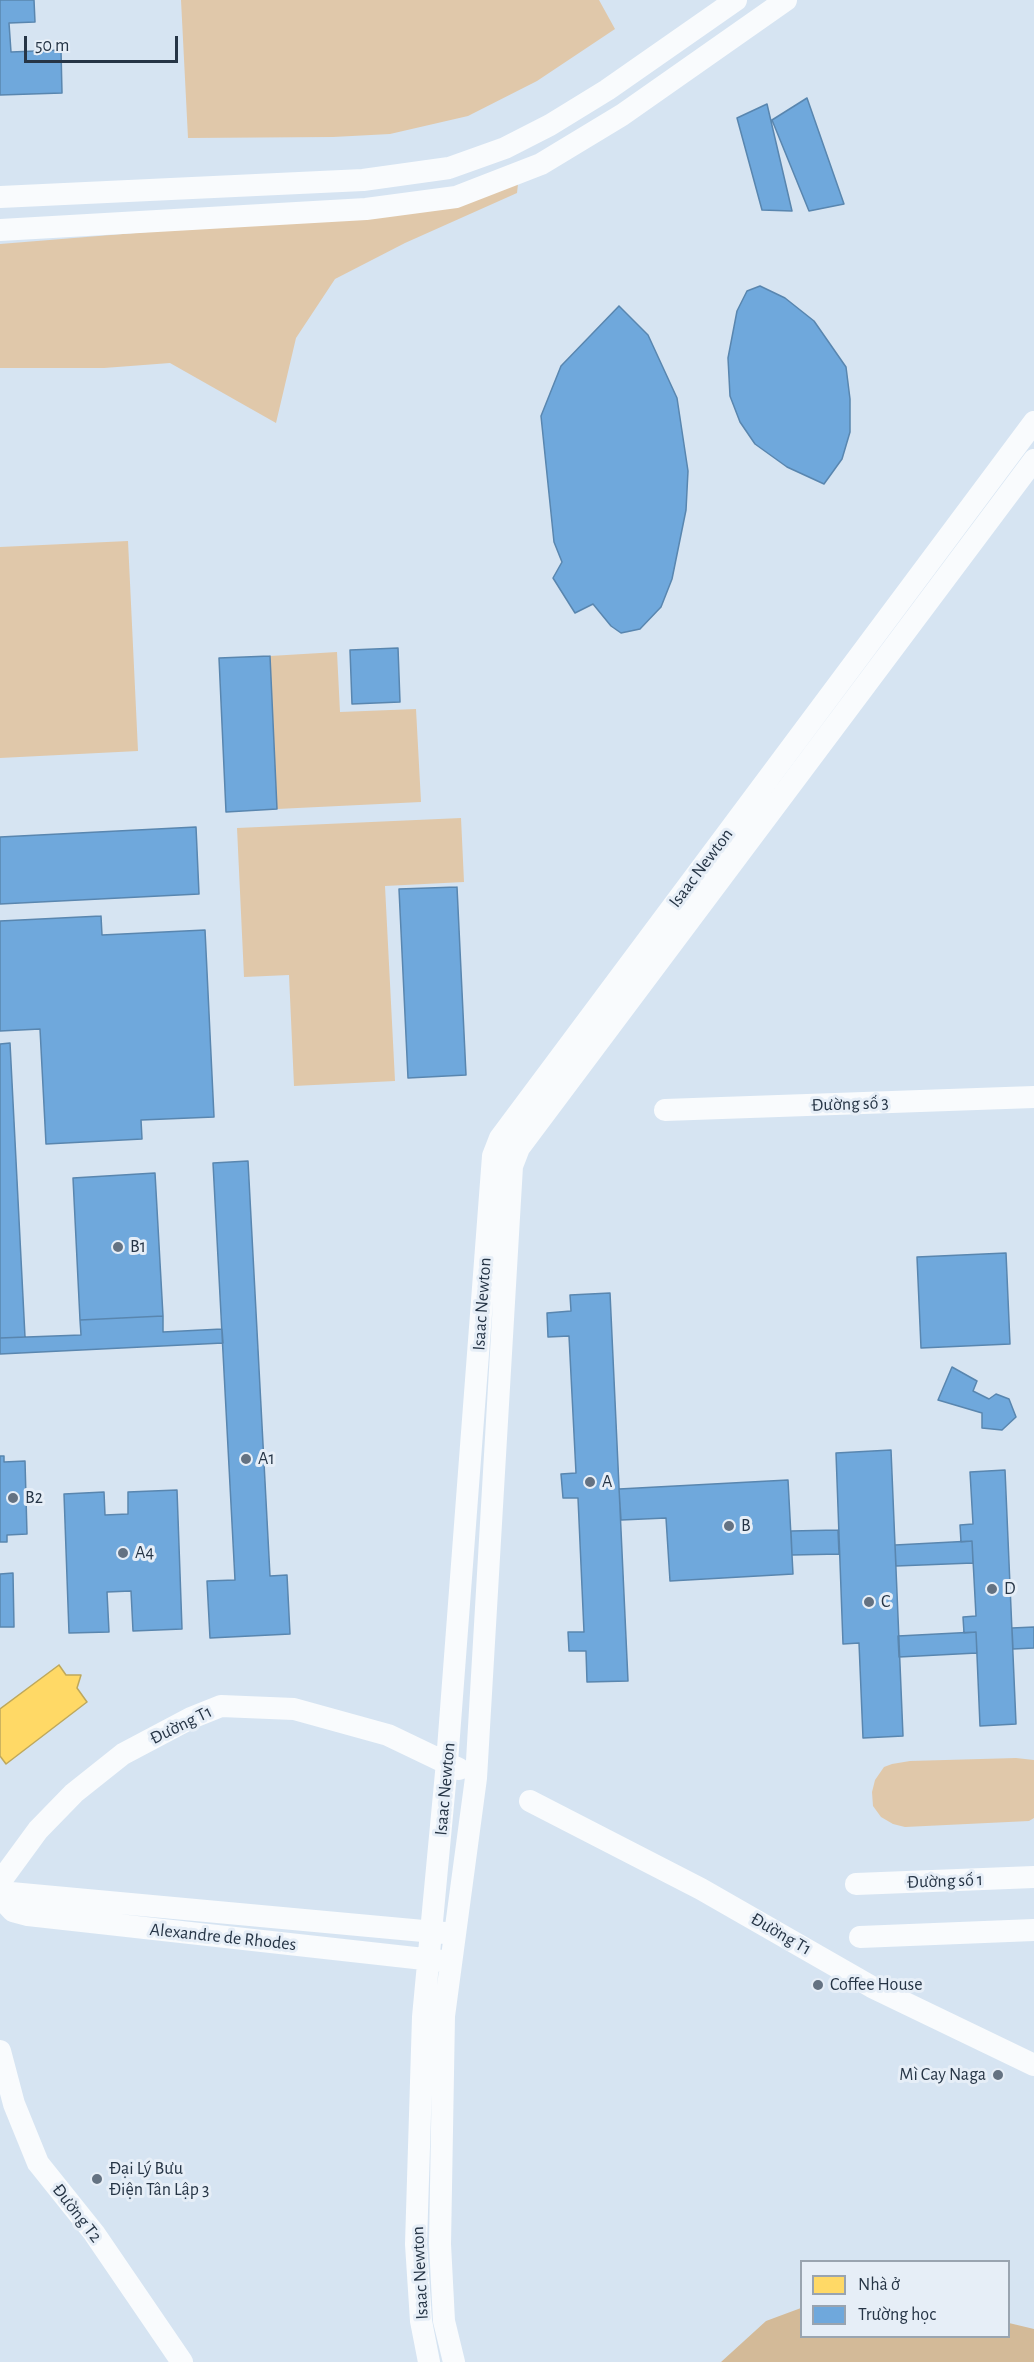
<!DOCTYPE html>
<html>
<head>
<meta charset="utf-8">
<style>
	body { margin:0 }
	#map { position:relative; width:1034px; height:2362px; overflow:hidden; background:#d6e4f2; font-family:"Alegreya Sans",sans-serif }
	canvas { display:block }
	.legend { position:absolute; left:800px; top:2260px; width:210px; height:78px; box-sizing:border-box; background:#e6eef7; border:2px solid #99a4b0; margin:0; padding:8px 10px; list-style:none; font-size:18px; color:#263546 }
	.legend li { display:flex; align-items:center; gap:12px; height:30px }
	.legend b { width:30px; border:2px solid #99a4b0 }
	.scale { position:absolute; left:24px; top:36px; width:154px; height:27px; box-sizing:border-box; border:3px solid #263546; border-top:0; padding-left:8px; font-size:18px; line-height:21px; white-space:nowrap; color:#263546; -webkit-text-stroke:4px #e6eef7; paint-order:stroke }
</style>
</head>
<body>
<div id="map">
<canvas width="1034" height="2362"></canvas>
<ul class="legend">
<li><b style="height:16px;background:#ffd966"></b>Nhà ở</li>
<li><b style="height:16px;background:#6fa8dc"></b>Trường học</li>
</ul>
<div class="scale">50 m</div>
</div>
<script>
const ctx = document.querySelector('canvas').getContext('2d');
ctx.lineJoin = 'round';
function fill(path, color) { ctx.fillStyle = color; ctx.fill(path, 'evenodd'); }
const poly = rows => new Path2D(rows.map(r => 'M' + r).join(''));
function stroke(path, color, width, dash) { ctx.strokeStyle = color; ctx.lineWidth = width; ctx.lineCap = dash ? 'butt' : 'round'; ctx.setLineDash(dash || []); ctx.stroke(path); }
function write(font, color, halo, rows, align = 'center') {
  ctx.font = font + ' "Alegreya Sans",sans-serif'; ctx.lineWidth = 6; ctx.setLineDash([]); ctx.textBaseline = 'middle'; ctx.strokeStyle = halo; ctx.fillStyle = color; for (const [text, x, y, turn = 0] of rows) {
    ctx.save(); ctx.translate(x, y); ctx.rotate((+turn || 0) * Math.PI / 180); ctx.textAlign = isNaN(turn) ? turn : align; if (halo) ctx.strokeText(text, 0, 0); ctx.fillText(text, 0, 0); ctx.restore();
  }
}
fill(poly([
	[181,0,599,0,615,29,537,81,468,116,390,134,333,137,188,138],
	[518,184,517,193,405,243,335,279,296,338,276,423,170,363,104,368,0,368,0,244,456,207],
	[128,541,138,751,0,758,0,547],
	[337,652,340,712,416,709,421,802,277,809,270,656],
	[461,818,464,882,385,886,395,1081,294,1086,289,975,244,977,237,828],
	[1016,1758,1034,1760,1034,1818,1029,1821,905,1827,893,1824,881,1817,873,1806,872,1792,875,1780,884,1767,892,1764,910,1761]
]), '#e0c8aa');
fill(poly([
	[801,2308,802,2336,1008,2336,1009,2323,1034,2329,1034,2362,721,2362,766,2321]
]), '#d3ba98');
const homes = poly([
	[59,1665,66,1675,81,1675,77,1688,87,1702,6,1764,0,1756,0,1709,59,1665]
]);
fill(homes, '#ffd966');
stroke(homes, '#bea85c', 1.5);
const schools = poly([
	[0,0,34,0,35,22,9,23,11,52,61,50,62,93,0,95,0,0],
	[807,98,844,204,809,211,772,120,807,98],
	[767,104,792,211,762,210,737,118,767,104],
	[760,286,785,298,814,321,846,367,850,399,850,432,842,459,824,484,787,467,755,444,740,422,730,396,728,358,737,311,747,291,760,286],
	[619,306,648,335,677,398,688,471,686,510,672,579,661,607,640,629,621,633,611,626,593,604,575,613,553,578,562,562,554,542,541,416,561,366,619,306],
	[398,648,400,702,352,704,350,650,398,648],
	[270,656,277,809,226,812,219,658,270,656],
	[196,827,199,894,0,904,0,837,196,827],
	[457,887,466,1075,408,1078,399,889,457,887],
	[101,916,102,935,205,930,214,1117,141,1120,142,1139,46,1144,40,1029,0,1031,0,921,101,916],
	[10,1043,25,1337,0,1338,0,1044,10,1043],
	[248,1161,270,1576,287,1575,290,1634,210,1638,207,1581,235,1580,213,1163,248,1161],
	[155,1173,163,1316,80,1320,73,1178,155,1173],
	[1006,1253,1010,1344,921,1348,917,1257,1006,1253],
	[610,1293,628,1681,587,1682,586,1651,569,1651,568,1632,584,1632,578,1498,563,1498,561,1474,576,1473,569,1336,548,1337,547,1313,571,1311,570,1295,610,1293],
	[163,1316,163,1332,222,1329,223,1343,0,1354,0,1338,81,1335,80,1320,163,1316],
	[952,1367,977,1381,973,1391,989,1399,996,1394,1009,1399,1016,1417,1002,1430,982,1428,982,1413,938,1400,952,1367],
	[891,1450,903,1736,863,1738,859,1643,843,1644,836,1453,891,1450],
	[0,1456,4,1456,4,1462,25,1461,27,1534,7,1535,7,1542,0,1542,0,1456],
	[1005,1470,1016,1724,980,1726,976,1632,964,1633,963,1617,976,1616,972,1541,961,1542,960,1525,973,1524,970,1472,1005,1470],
	[788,1480,793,1574,670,1581,666,1518,621,1520,619,1489,788,1480],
	[177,1490,182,1629,133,1631,131,1591,107,1592,109,1632,69,1633,64,1494,104,1492,105,1515,128,1514,128,1492,177,1490],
	[838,1530,839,1554,792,1555,791,1531,838,1530],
	[972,1541,973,1563,896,1566,895,1545,972,1541],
	[13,1573,14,1627,0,1627,0,1574,13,1573],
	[1034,1627,1034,1648,1013,1649,1012,1628,1034,1627],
	[976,1632,977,1653,899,1657,898,1636,976,1632]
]);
fill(schools, '#6fa8dc');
stroke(schools, '#5986af', 1.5);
stroke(poly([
	[0,197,363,180,449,168,505,148,550,125,607,90,736,0],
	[0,230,366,209,456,197,541,164,622,115,786,0],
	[665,1110,1034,1097],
	[530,1801,701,1889,872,1987,1034,2065],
	[0,1882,38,1830,74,1793,123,1754,191,1718,221,1706,294,1709,388,1735,459,1769],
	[856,1884,1034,1877],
	[0,1892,445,1933],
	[0,1897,13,1911,28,1915,442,1961],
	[860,1937,1034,1930],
	[0,2051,14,2104,38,2163,94,2233,182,2362],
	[429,2362,421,2321,416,2244,423,2017,447,1762,493,1156,500,1138,1034,422],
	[454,2362,444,2321,440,2244,444,2016,476,1778,512,1166,519,1148,1034,460]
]), '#f9fbfd', 22);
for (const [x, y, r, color] of [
	[118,1247,6,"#647282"],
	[246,1459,6,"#647282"],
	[590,1482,6,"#647282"],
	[13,1498,6,"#647282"],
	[729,1526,6,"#647282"],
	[123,1553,6,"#647282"],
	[992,1589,6,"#647282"],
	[869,1602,6,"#647282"],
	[818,1985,6,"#647282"],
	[998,2075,6,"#647282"],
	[97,2179,6,"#647282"]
]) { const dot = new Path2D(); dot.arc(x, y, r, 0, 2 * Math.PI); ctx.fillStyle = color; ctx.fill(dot); stroke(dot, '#e6eef7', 2); }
write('18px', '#263546', '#e6eef7', [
	["Isaac Newton",701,868,-53],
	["Đường số 3",850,1104,-2],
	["Isaac Newton",482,1304,-86],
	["Đường T1",181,1725,-26],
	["Isaac Newton",445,1789,-85],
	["Đường số 1",945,1881,-2],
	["Đường T1",781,1934,30],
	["Alexandre de Rhodes",223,1937,6],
	["Đường T2",77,2213,52],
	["Isaac Newton",420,2273,-93]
]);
write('18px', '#263546', '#e6eef7', [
	["B1",130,1247],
	["A1",258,1459],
	["A",602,1482],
	["B2",25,1498],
	["B",741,1526],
	["A4",135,1553],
	["D",1004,1589],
	["C",881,1602],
	["Coffee House",830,1985],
	["Mì Cay Naga",986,2075,"right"],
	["Đại Lý Bưu",109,2169],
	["Điện Tân Lập 3",109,2190]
], 'left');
</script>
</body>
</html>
